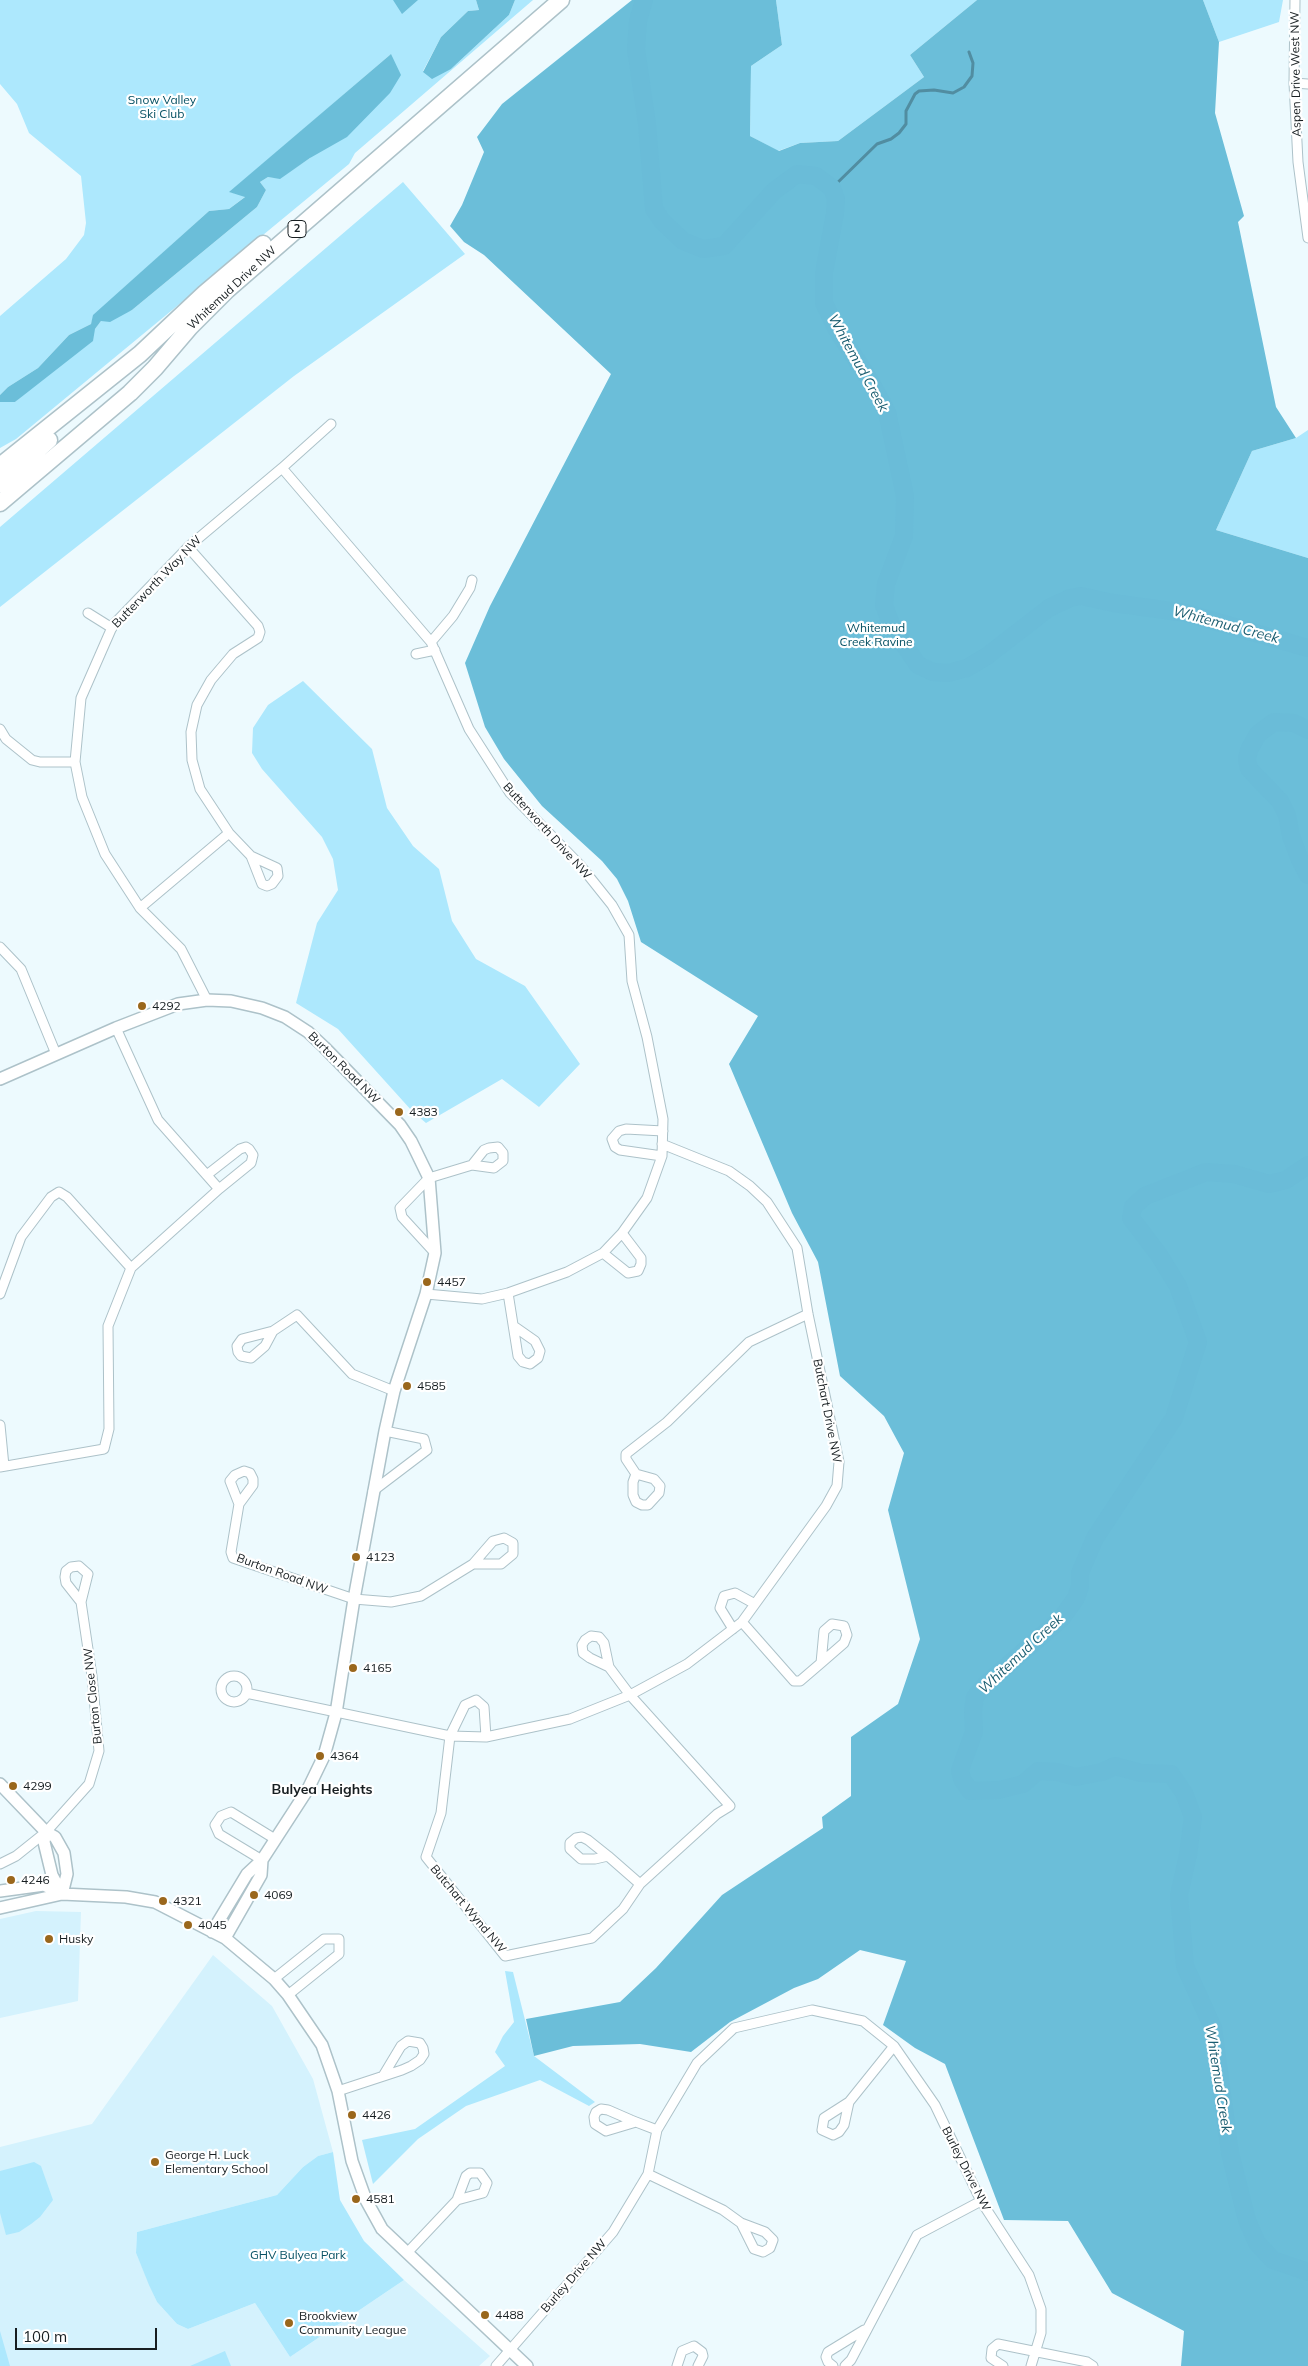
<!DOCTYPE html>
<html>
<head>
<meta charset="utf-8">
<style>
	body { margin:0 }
	#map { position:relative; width:1308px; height:2366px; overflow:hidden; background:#edfafe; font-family:Mulish,sans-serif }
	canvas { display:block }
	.scale { position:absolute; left:15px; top:2328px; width:142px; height:22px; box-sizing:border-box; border:2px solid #171e21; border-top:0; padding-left:6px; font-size:15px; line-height:18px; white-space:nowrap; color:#171e21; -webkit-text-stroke:4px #fff; paint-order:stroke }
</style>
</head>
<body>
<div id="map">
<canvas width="1308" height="2366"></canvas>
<div class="scale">100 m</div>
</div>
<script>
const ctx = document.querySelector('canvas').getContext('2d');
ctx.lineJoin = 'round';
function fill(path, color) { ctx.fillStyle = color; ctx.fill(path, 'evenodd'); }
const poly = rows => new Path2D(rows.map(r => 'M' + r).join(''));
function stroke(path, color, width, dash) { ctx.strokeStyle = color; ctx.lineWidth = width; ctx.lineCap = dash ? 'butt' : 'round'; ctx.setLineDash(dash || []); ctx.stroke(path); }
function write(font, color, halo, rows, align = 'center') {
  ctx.font = font + ' Mulish,sans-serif'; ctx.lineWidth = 4.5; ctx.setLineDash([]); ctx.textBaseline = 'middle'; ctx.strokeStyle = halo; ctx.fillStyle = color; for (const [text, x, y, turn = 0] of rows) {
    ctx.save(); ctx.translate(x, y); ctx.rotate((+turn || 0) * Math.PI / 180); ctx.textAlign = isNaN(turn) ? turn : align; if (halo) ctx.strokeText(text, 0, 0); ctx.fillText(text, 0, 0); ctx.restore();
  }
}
fill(poly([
	[36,1911,81,1912,78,2001,0,2018,0,1919],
	[213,1955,272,2006,313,2079,333,2152,318,2156,303,2167,277,2195,137,2232,136,2253,157,2302,177,2324,188,2329,255,2303,290,2357,404,2280,490,2356,479,2366,0,2366,0,2147,92,2124]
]), '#d4f2fd');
fill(poly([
	[0,0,476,0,479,10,468,11,441,37,423,71,451,69,509,15,515,0,533,0,355,153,349,164,16,439,0,448,0,402,15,402,95,329,101,321,132,310,257,207,266,190,260,182,268,177,280,178,310,158,391,54,230,192,246,196,229,209,209,211,94,315,91,324,69,335,38,368,8,387,0,395,0,316,66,259,84,235,86,223,81,176,29,133,17,104,0,84],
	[776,0,977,0,910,55,924,77,838,141,800,143,778,151,750,136,751,66,782,45],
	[1203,0,1283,0,1279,22,1219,42],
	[403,182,465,254,294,376,0,607,0,527],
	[1308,430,1308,558,1216,530,1252,451,1296,438],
	[303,681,372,749,387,808,413,846,439,869,452,921,476,959,525,986,580,1064,539,1107,502,1079,426,1123,412,1111,338,1029,296,1003,317,923,338,890,333,859,322,837,262,769,252,753,253,728,268,705],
	[505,1971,513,1972,534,2056,595,2102,589,2106,540,2080,466,2106,418,2139,373,2184,362,2140,415,2129,505,2066,495,2052,503,2036,514,2022],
	[333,2152,340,2200,364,2241,404,2280,290,2357,255,2303,188,2329,177,2324,157,2302,149,2285,136,2253,137,2232,277,2195,303,2167,318,2156],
	[34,2162,41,2166,53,2200,40,2217,31,2224,19,2232,6,2235,0,2213,0,2171],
	[0,2331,10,2366,0,2366],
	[225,2351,231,2366,190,2366]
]), '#ade8fd');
fill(poly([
	[393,0,418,0,402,14],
	[476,0,515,0,509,15,451,69,432,79,423,72,441,37,468,11,479,10],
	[632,0,776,0,782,45,751,66,750,136,779,151,800,143,838,141,924,77,910,55,977,0,1203,0,1219,42,1215,113,1244,216,1238,222,1276,407,1296,438,1252,451,1216,530,1308,558,1308,2366,1181,2366,1184,2331,1112,2293,1068,2221,1004,2220,945,2064,915,2048,883,2025,906,1961,860,1950,818,1979,794,1988,730,2022,691,2052,640,2044,573,2046,534,2056,526,2019,620,2002,656,1968,722,1895,823,1828,822,1817,851,1796,851,1737,898,1704,920,1639,888,1510,904,1453,884,1416,840,1376,818,1262,792,1213,729,1064,758,1016,641,942,628,901,617,879,602,861,542,806,504,759,485,727,465,663,490,606,611,374,484,255,464,242,450,226,462,205,484,152,477,137,502,104],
	[391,54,401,75,390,93,347,137,310,158,280,179,268,177,260,182,266,190,257,207,132,310,110,322,101,321,95,329,93,341,15,402,0,402,0,395,8,387,38,368,69,335,91,324,93,315,209,211,229,209,245,197,229,192]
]), '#6bbed9');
stroke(poly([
	[832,188,877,144,891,139,899,133,906,124,906,111,915,94,919,91,934,90,953,93,964,87,972,76,973,63,969,52],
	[1307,1165,1308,1173]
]), '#518da1', 3);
stroke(poly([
	[644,0,638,21,636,49,647,124,654,209,662,221,683,241,703,249,724,246,774,191,797,174,816,176,832,188,836,199,835,213,824,273,824,303,837,330,869,379,887,412,905,496,904,536,886,584,884,605,892,627,918,665,933,672,948,673,967,668,987,656,1049,608,1070,598,1081,596,1113,603,1186,613,1308,648],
	[1308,730,1294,723,1274,722,1258,734,1249,750,1247,759,1249,769,1280,801,1287,815,1291,836,1300,860,1308,875],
	[1308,1165,1286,1180,1269,1184,1234,1174,1206,1172,1145,1196,1133,1207,1131,1218,1159,1255,1178,1286,1198,1342,1174,1418,1095,1538,1080,1573,1080,1586,1076,1598,1061,1619,985,1685,975,1697,973,1711,974,1732,960,1770,962,1779,970,1791,999,1790,1023,1784,1038,1771,1057,1772,1076,1777,1102,1772,1115,1766,1141,1773,1171,1774,1184,1793,1193,1817,1188,1855,1179,1895,1185,1966,1213,2028,1230,2153,1247,2220,1257,2243,1273,2260,1308,2272]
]), '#6abcd8', 18);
const minor = poly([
	[1295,0,1294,83,1298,162,1308,238],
	[1294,83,1308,84],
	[282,468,431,642,469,729,510,793,580,865,612,905,629,935,632,981,647,1037,663,1119,662,1156,647,1198,622,1233,603,1253,567,1272,508,1293,482,1299,426,1294],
	[88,613,112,628],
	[431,642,453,616,470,588,472,580],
	[416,654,435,650],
	[0,729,6,739,32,760,40,762,75,762],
	[229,833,251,856,262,884,267,886,272,884,278,876,277,868,251,856],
	[140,908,229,833,200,789,192,760,191,732,197,705,211,680,233,654,258,638,260,632,258,626,188,547],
	[0,947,21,969,56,1054],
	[207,1000,181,949,140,908,105,854,82,797,75,762,81,698,113,625,188,547,282,468,331,424],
	[662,1156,620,1150,615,1147,612,1139,619,1131,626,1129,663,1131],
	[208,1174,240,1149,246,1147,249,1149,253,1155,251,1163,219,1189],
	[435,1253,402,1217,400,1208,429,1178,472,1165,494,1168,503,1161,503,1153,498,1147,489,1148,484,1150,472,1165],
	[603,1253,628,1273,638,1271,641,1264,641,1258,622,1233],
	[508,1293,518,1356,523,1362,530,1364,538,1358,540,1351,535,1341,515,1327],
	[0,1294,21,1237,51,1197,59,1192,67,1197,131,1268],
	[273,1331,265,1346,251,1358,241,1356,238,1352,237,1346,242,1339,273,1331,297,1315,352,1374,394,1391],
	[0,1425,4,1466],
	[0,1467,104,1449,109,1429,108,1326,131,1268,219,1189,158,1120,116,1028],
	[636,1474,633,1482,633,1495,636,1502,642,1505,648,1505,659,1493,660,1486,654,1479,636,1474,626,1459,626,1454,667,1422,749,1342,808,1314],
	[373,1491,427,1450,424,1439,385,1431],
	[239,1504,230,1481,235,1475,244,1471,250,1473,253,1479,253,1485,239,1504,231,1552,233,1558,354,1599,391,1602,421,1596,473,1564,501,1564,513,1554,513,1543,504,1538,493,1541,473,1564],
	[742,1622,794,1681,800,1681,821,1663,844,1643,847,1635,844,1626,832,1624,824,1631,821,1663],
	[733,1629,720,1608,724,1596,735,1593,755,1604],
	'221 1689a13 13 0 1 1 26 0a13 13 0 1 1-26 0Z',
	[246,1693,450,1736,486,1737,570,1719,630,1695,687,1664,742,1622,826,1506,837,1486,839,1462,808,1314,797,1248,767,1202,750,1186,729,1171,662,1144],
	[486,1737,484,1707,476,1700,465,1705,450,1736,441,1813,426,1857,505,1956,592,1938,623,1909,640,1884,717,1814,730,1806,630,1695,609,1667,604,1643,599,1637,591,1636,585,1640,582,1645,583,1653,590,1658,609,1667],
	[608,1856,595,1859,581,1859,570,1849,570,1843,576,1838,582,1837,588,1840,608,1856,640,1884],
	[262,1860,219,1834,215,1825,221,1816,231,1812,275,1839],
	[0,1864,16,1856,46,1832,89,1784,99,1751,92,1676,81,1602,88,1574,79,1566,71,1567,66,1571,65,1577,66,1583,81,1602],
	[274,1979,324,1939,339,1939,339,1954,288,1995],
	[338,2091,402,2070,411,2066,420,2060,424,2054,423,2048,420,2043,408,2041,401,2046,383,2076],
	[849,2102,844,2125,839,2132,833,2135,822,2130,824,2118,849,2102,894,2046],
	[636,2122,606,2131,595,2124,594,2117,596,2112,601,2109,608,2110,631,2120,636,2122,657,2130],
	[648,2174,723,2210,741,2223,765,2232,773,2240,770,2248,763,2252,754,2249,741,2223],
	[407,2253,457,2200,483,2193,487,2183,480,2173,470,2173,466,2176,457,2200],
	[496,2366,613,2232,648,2174,657,2130,697,2063,734,2028,812,2010,863,2021,894,2046,935,2105,981,2201,1029,2275,1041,2309,1041,2333,1031,2366],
	[677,2366,682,2351,694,2346,702,2352,703,2356,698,2366],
	[833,2366,828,2362,826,2357,828,2352,864,2330],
	[845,2366,851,2360,917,2235,981,2201],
	[1003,2366,991,2358,992,2349,998,2344,1087,2362,1093,2366]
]);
const tertiary = poly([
	[0,1079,116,1028,178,1004,207,1000,231,1001,262,1008,285,1017,308,1032,324,1047,400,1125,411,1141,429,1178,435,1253,426,1294,394,1391,385,1431,354,1599,336,1713,324,1756,308,1789,262,1860,247,1874,212,1932],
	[0,1784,46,1832,55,1837,64,1853,67,1874,62,1894],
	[46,1832,44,1842,52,1875,62,1894],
	[0,1891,44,1885,62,1894],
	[0,1908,62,1894,126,1897,155,1902,225,1938,274,1979,288,1995,322,2045,338,2091,352,2161,366,2200,382,2229,527,2366],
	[225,1938,261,1875,262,1860]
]);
const motorway = poly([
	[0,466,140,354,205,293,263,244],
	[0,484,49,440],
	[0,503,130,393,155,368,190,327,227,290,561,0]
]);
stroke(minor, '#adc2c9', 11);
stroke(tertiary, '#adc2c9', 14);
stroke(motorway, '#adc2c9', 19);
stroke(minor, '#fff', 9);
stroke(tertiary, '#fff', 11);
stroke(motorway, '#fff', 16);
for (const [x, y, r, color] of [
	[142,1006,5,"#9a671c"],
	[399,1112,5,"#9a671c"],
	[427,1282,5,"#9a671c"],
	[407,1386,5,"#9a671c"],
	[356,1557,5,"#9a671c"],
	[353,1668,5,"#9a671c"],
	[320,1756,5,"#9a671c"],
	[13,1786,5,"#9a671c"],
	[11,1880,5,"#9a671c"],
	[254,1895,5,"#9a671c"],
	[163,1901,5,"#9a671c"],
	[188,1925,5,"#9a671c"],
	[49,1939,5,"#9a671c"],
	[352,2115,5,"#9a671c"],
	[155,2162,5,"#9a671c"],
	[356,2199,5,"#9a671c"],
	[485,2315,5,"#9a671c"],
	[289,2323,5,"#9a671c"]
]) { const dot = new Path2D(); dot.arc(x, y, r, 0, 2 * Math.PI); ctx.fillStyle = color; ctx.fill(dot); stroke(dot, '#fff', 2); }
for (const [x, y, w] of [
	[297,229,18]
]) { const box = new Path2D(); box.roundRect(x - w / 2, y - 8.5, w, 17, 4); ctx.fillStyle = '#fff'; ctx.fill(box); stroke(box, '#171e21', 1); }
write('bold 11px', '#171e21', null, [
	["2",297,229]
]);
write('12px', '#171e21', '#fff', [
	["Aspen Drive West NW",1296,74,-91],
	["Whitemud Drive NW",232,288,-43],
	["Butterworth Way NW",157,582,-46],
	["Butterworth Drive NW",547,831,48],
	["Burton Road NW",344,1068,45],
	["Butchart Drive NW",827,1411,79],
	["Burton Road NW",282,1574,20],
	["Burton Close NW",93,1696,-96],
	["Butchart Wynd NW",468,1909,50],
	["Burley Drive NW",966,2169,63],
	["Burley Drive NW",574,2276,-49]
]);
write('12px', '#055063', '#fff', [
	["Snow Valley",162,100],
	["Ski Club",162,114],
	["Whitemud",876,628],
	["Creek Ravine",876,642],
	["GHV Bulyea Park",298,2255]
]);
write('12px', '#171e21', '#fff', [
	["4292",152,1006],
	["4383",409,1112],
	["4457",437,1282],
	["4585",417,1386],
	["4123",366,1557],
	["4165",363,1668],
	["4364",330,1756],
	["4299",23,1786],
	["4246",21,1880],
	["4069",264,1895],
	["4321",173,1901],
	["4045",198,1925],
	["Husky",59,1939],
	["4426",362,2115],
	["George H. Luck",165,2155],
	["Elementary School",165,2169],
	["4581",366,2199],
	["4488",495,2315],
	["Brookview",299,2316],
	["Community League",299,2330]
], 'left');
write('italic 14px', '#1b5e71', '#fff', [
	["Whitemud Creek",858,363,61],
	["Whitemud Creek",1226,625,15],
	["Whitemud Creek",1021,1654,-43],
	["Whitemud Creek",1218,2079,81]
]);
write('bold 14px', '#171e21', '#fff', [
	["Bulyea Heights",322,1790]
]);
</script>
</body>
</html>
